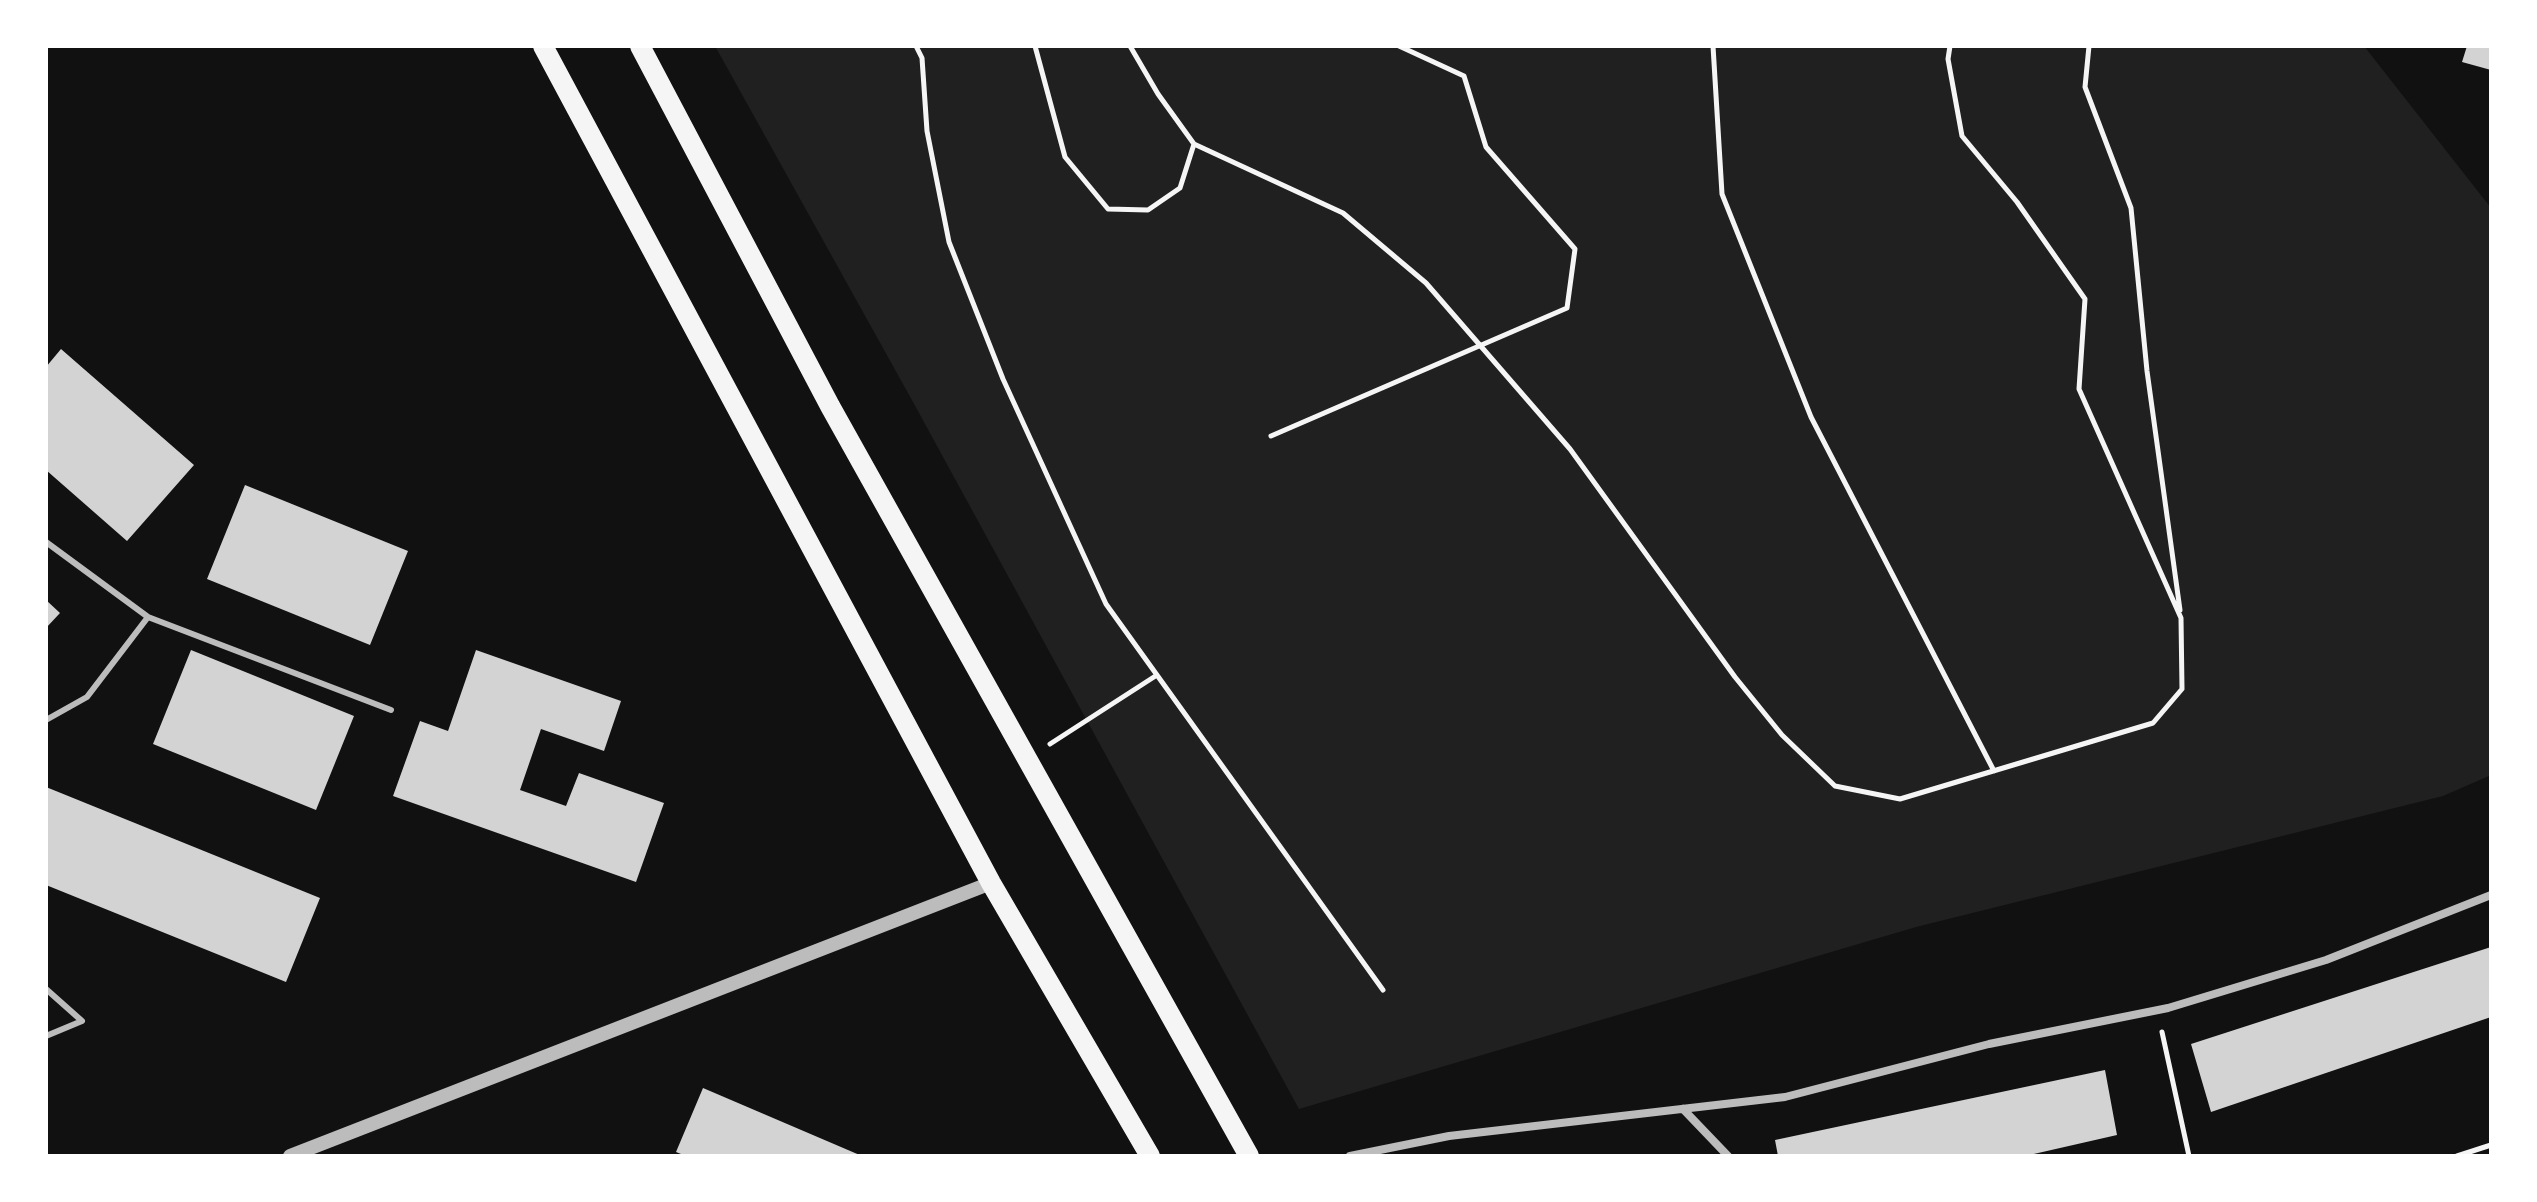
<!DOCTYPE html>
<html>
<head>
<meta charset="utf-8">
<style>
	body { margin:0 }
	#map { position:relative; width:2537px; height:1202px; overflow:hidden; background:#111; font-family:Bitter,serif }
	canvas { display:block }
	.frame { position:absolute; inset:0; border:48px solid #fff; pointer-events:none }
</style>
</head>
<body>
<div id="map">
<canvas width="2537" height="1202"></canvas>
<div class="frame"></div>
</div>
<script>
const ctx = document.querySelector('canvas').getContext('2d');
ctx.lineJoin = 'round';
function fill(path, color) { ctx.fillStyle = color; ctx.fill(path, 'evenodd'); }
const poly = rows => new Path2D(rows.map(r => 'M' + r).join(''));
function stroke(path, color, width, dash) { ctx.strokeStyle = color; ctx.lineWidth = width; ctx.lineCap = dash ? 'butt' : 'round'; ctx.setLineDash(dash || []); ctx.stroke(path); }
fill(poly([
	[715,46,2364,46,2491,208,2491,775,2443,796,1916,927,1299,1109,913,402]
]), '#202020');
fill(poly([
	[2467,46,2491,46,2491,70,2462,62],
	[61,349,194,465,127,541,46,470,46,367],
	[245,485,408,551,370,645,207,579],
	[46,600,60,613,46,628],
	[191,650,354,716,316,810,153,744],
	[476,650,621,701,604,751,541,729,520,790,566,806,579,773,664,803,636,882,393,796,420,721,448,731],
	[46,787,320,898,286,982,46,885],
	[2491,947,2491,1017,2211,1112,2191,1044],
	[2105,1070,2117,1135,2025,1156,1778,1156,1775,1140],
	[703,1088,862,1156,686,1156,676,1152]
]), '#d3d3d3');
stroke(poly([
	[916,46,922,58,927,131,949,242,1003,379,1106,604,1383,990],
	[1035,46,1065,157,1108,209,1148,210,1180,188,1194,144],
	[1130,46,1158,94,1194,144,1343,213,1426,283,1570,449,1735,677,1782,735,1835,786,1900,799,2153,723,2182,689,2181,618,2079,389,2085,299,2017,202,1962,136,1948,59,1950,46],
	[1713,46,1722,194,1811,417,1994,771],
	[2089,46,2085,87,2131,208,2147,371,2180,610],
	[1271,436,1567,308,1575,249,1486,147,1464,76,1399,46],
	[1050,744,1157,675],
	[2162,1032,2189,1156],
	[2457,1156,2491,1145]
]), '#f5f5f5', 5);
stroke(poly([
	[46,542,148,617],
	[46,720,87,697,148,617,391,710],
	[46,989,82,1021,46,1036]
]), '#bcbcbc', 6);
stroke(poly([
	[1683,1109,1728,1156],
	[1350,1156,1449,1136,1785,1097,1989,1044,2168,1008,2326,960,2491,895]
]), '#bcbcbc', 8);
stroke(poly([
	[290,1156,991,883]
]), '#bcbcbc', 14);
stroke(poly([
	[543,46,991,883,1150,1156],
	[640,46,830,406,1249,1156]
]), '#f5f5f5', 20);
</script>
</body>
</html>
